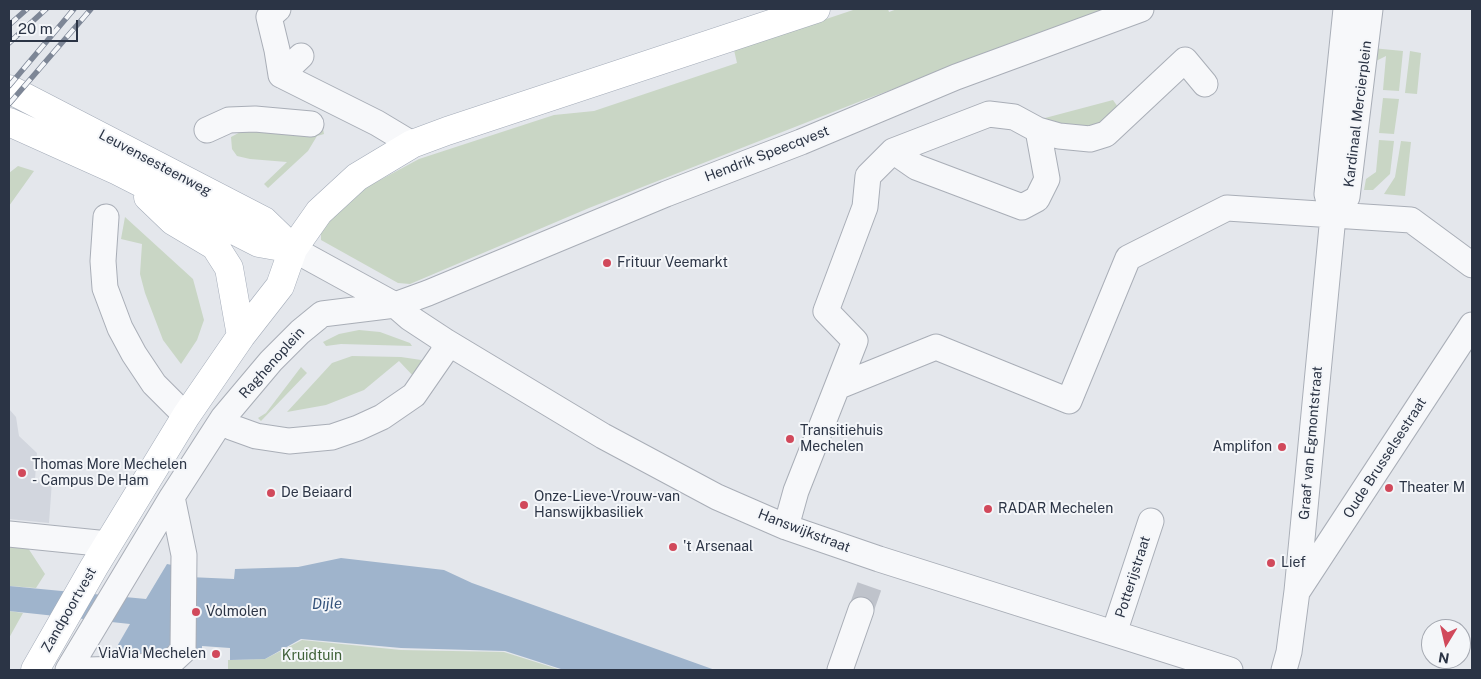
<!DOCTYPE html>
<html>
<head>
<meta charset="utf-8">
<style>
	body { margin:0 }
	#map { position:relative; width:1481px; height:679px; overflow:hidden; background:#e4e7ec; font-family:"Public Sans",sans-serif }
	canvas { display:block }
	.frame { position:absolute; inset:0; border:10px solid #2b3445; pointer-events:none }
	.north { position:absolute; left:1421px; top:619px; width:50px; height:50px; box-sizing:border-box; background:#f4f6f9; border:1px solid #a4a8b1; border-radius:50%; rotate:189deg; font-size:14px; font-weight:700; line-height:20px; text-align:center; color:#2b3445 }
	.north::after { content:''; display:block; margin:auto; width:18px; height:22px; background:#d1495b; clip-path:polygon(50% 0,100% 100%,50% 72%,0 100%) }
	.scale { position:absolute; left:10px; top:20px; width:68px; height:22px; box-sizing:border-box; border:2px solid #2b3445; border-top:0; padding-left:6px; font-size:15px; line-height:18px; white-space:nowrap; color:#2b3445; -webkit-text-stroke:4px #f4f6f9; paint-order:stroke }
</style>
</head>
<body>
<div id="map">
<canvas width="1481" height="679"></canvas>
<div class="frame"></div>
<div class="north">N</div>
<div class="scale">20 m</div>
</div>
<script>
const ctx = document.querySelector('canvas').getContext('2d');
ctx.lineJoin = 'round';
function fill(path, color) { ctx.fillStyle = color; ctx.fill(path, 'evenodd'); }
const poly = rows => new Path2D(rows.map(r => 'M' + r).join(''));
function stroke(path, color, width, dash) { ctx.strokeStyle = color; ctx.lineWidth = width; ctx.lineCap = dash ? 'butt' : 'round'; ctx.setLineDash(dash || []); ctx.stroke(path); }
function write(font, color, halo, rows, align = 'center') {
  ctx.font = font + ' "Public Sans",sans-serif'; ctx.lineWidth = 4; ctx.setLineDash([]); ctx.textBaseline = 'middle'; ctx.strokeStyle = halo; ctx.fillStyle = color; for (const [text, x, y, turn = 0] of rows) {
    ctx.save(); ctx.translate(x, y); ctx.rotate((+turn || 0) * Math.PI / 180); ctx.textAlign = isNaN(turn) ? turn : align; if (halo) ctx.strokeText(text, 0, 0); ctx.fillText(text, 0, 0); ctx.restore();
  }
}
fill(poly([
	[9,409,16,417,19,436,37,453,35,479,52,481,49,523,9,519]
]), '#d2d6de');
fill(poly([
	[856,9,888,9,889,12,897,9,1109,9,861,101,589,208,410,284,398,283,321,240,321,229,367,187,419,159,554,115,594,111,737,63,734,50],
	[1372,48,1403,51,1399,91,1383,90,1386,56,1370,64],
	[1410,51,1421,53,1417,94,1405,93],
	[1383,98,1399,99,1394,134,1379,133],
	[1113,100,1120,110,1094,129,1046,123,1045,118],
	[248,128,312,132,323,129,324,134,317,136,308,151,268,188,264,184,287,162,250,159,237,156,232,149,231,137],
	[1379,140,1394,141,1390,174,1373,190,1364,190,1366,179,1376,172],
	[1401,141,1411,142,1405,196,1384,194,1395,177],
	[18,166,34,171,9,206,9,173],
	[125,217,193,279,204,320,197,340,181,364,163,340,145,293,140,274,142,244,121,239],
	[359,330,380,332,410,343,412,346,341,344,326,346,323,342,339,334],
	[352,356,401,357,428,361,415,378,399,361,364,390,326,405,287,412,332,363],
	[301,367,307,373,261,421,258,418,266,413],
	[9,546,28,548,45,574,36,588,9,586],
	[9,611,23,613,9,638],
	[302,640,401,650,504,652,561,670,228,670,228,660,265,659]
]), '#c9d6c5');
fill(poly([
	[341,558,444,570,472,583,715,670,564,670,505,651,401,648,301,639,265,659,230,660,230,648,202,646,202,659,190,659,172,648,144,657,112,655,130,624,9,611,9,586,146,599,167,564,177,566,189,577,234,579,235,569,298,567]
]), '#9fb4cc');
stroke(poly([
	[861,610,872,579]
]), '#bfc3cb', 25, [25, 12]);
const minor = poly([
	[278,9,269,17,277,50,281,75],
	[281,75,377,123,412,144],
	[281,75,301,56],
	[207,130,229,120,255,119,311,124],
	[1038,130,1059,136,1090,139,1106,134,1185,60,1205,84],
	[1333,216,1347,197,1370,9],
	[106,217,103,261,105,288,120,328,134,354,154,384,186,416],
	[293,249,395,305,410,318,445,341,603,436,717,497,786,527,879,559,1230,670],
	[837,387,855,341,826,311,865,207,868,176,893,151,989,114,1014,117,1038,130,1047,179,1037,199,1022,207,916,167,893,151],
	[223,418,231,427,256,436,289,441,332,437,358,428,382,417,414,395,443,353,445,341],
	[786,527,796,491,837,387,936,347,1069,401,1128,258,1227,208,1411,220,1472,265],
	[9,534,108,544],
	[1299,589,1472,325],
	[1114,633,1151,521],
	[170,663,183,651,184,555,172,497],
	[68,670,172,497,223,418,271,361,300,332,322,314,395,305,428,293,666,194,801,142,956,77,1141,9],
	[88,670,124,669,170,663],
	[840,670,861,610],
	[1284,670,1289,652,1297,591,1333,216,1327,194,1346,9]
]);
const major = poly([
	[9,89,264,221,293,249],
	[9,122,118,171,259,243,293,249],
	[148,197,173,221,215,246,229,268,241,336],
	[35,670,94,567,186,416,241,336,280,286,293,249,319,212,357,177,412,144,447,131,816,9]
]);
stroke(minor, '#a9aeb7', 27);
stroke(major, '#a3abb8', 29);
stroke(minor, '#f7f8fa', 25);
stroke(major, '#fff', 28);
const rail = poly([
	[9,25,27,9],
	[9,43,46,9],
	[9,86,74,9],
	[9,104,91,9]
]);
stroke(rail, '#7d8696', 5.5);
stroke(rail, '#f4f6f9', 4, [11]);
for (const [x, y, r, color] of [
	[607,263,5,"#d1495b"],
	[790,439,5,"#d1495b"],
	[1282,447,5,"#d1495b"],
	[22,473,5,"#d1495b"],
	[1389,488,5,"#d1495b"],
	[271,493,5,"#d1495b"],
	[524,505,5,"#d1495b"],
	[988,509,5,"#d1495b"],
	[673,547,5,"#d1495b"],
	[1271,563,5,"#d1495b"],
	[196,612,5,"#d1495b"],
	[216,654,5,"#d1495b"]
]) { const dot = new Path2D(); dot.arc(x, y, r, 0, 2 * Math.PI); ctx.fillStyle = color; ctx.fill(dot); stroke(dot, '#f4f6f9', 2); }
write('14px', '#2b3445', '#f4f6f9', [
	["Kardinaal Mercierplein",1358,114,-83],
	["Hendrik Speecqvest",767,154,-21],
	["Leuvensesteenweg",155,163,28],
	["Raghenoplein",272,363,-48],
	["Graaf van Egmontstraat",1311,443,-85],
	["Oude Brusselsestraat",1385,458,-57],
	["Hanswijkstraat",804,531,21],
	["Potterijstraat",1133,577,-72],
	["Zandpoortvest",69,610,-60]
]);
write('14px', '#2b3445', '#f4f6f9', [
	["Frituur Veemarkt",617,263],
	["Transitiehuis",800,431],
	["Mechelen",800,447],
	["Amplifon",1272,447,"right"],
	["Thomas More Mechelen",32,465],
	["- Campus De Ham",32,481],
	["Theater M",1399,488],
	["De Beiaard",281,493],
	["Onze-Lieve-Vrouw-van",534,497],
	["Hanswijkbasiliek",534,513],
	["RADAR Mechelen",998,509],
	["'t Arsenaal",683,547],
	["Lief",1281,563],
	["Volmolen",206,612],
	["ViaVia Mechelen",206,654,"right"]
], 'left');
write('14px', '#3f6138', '#f4f6f9', [
	["Kruidtuin",312,656]
]);
write('italic 15px', '#34527a', '#f4f6f9', [
	["Dijle",327,604,-1]
]);
</script>
</body>
</html>
